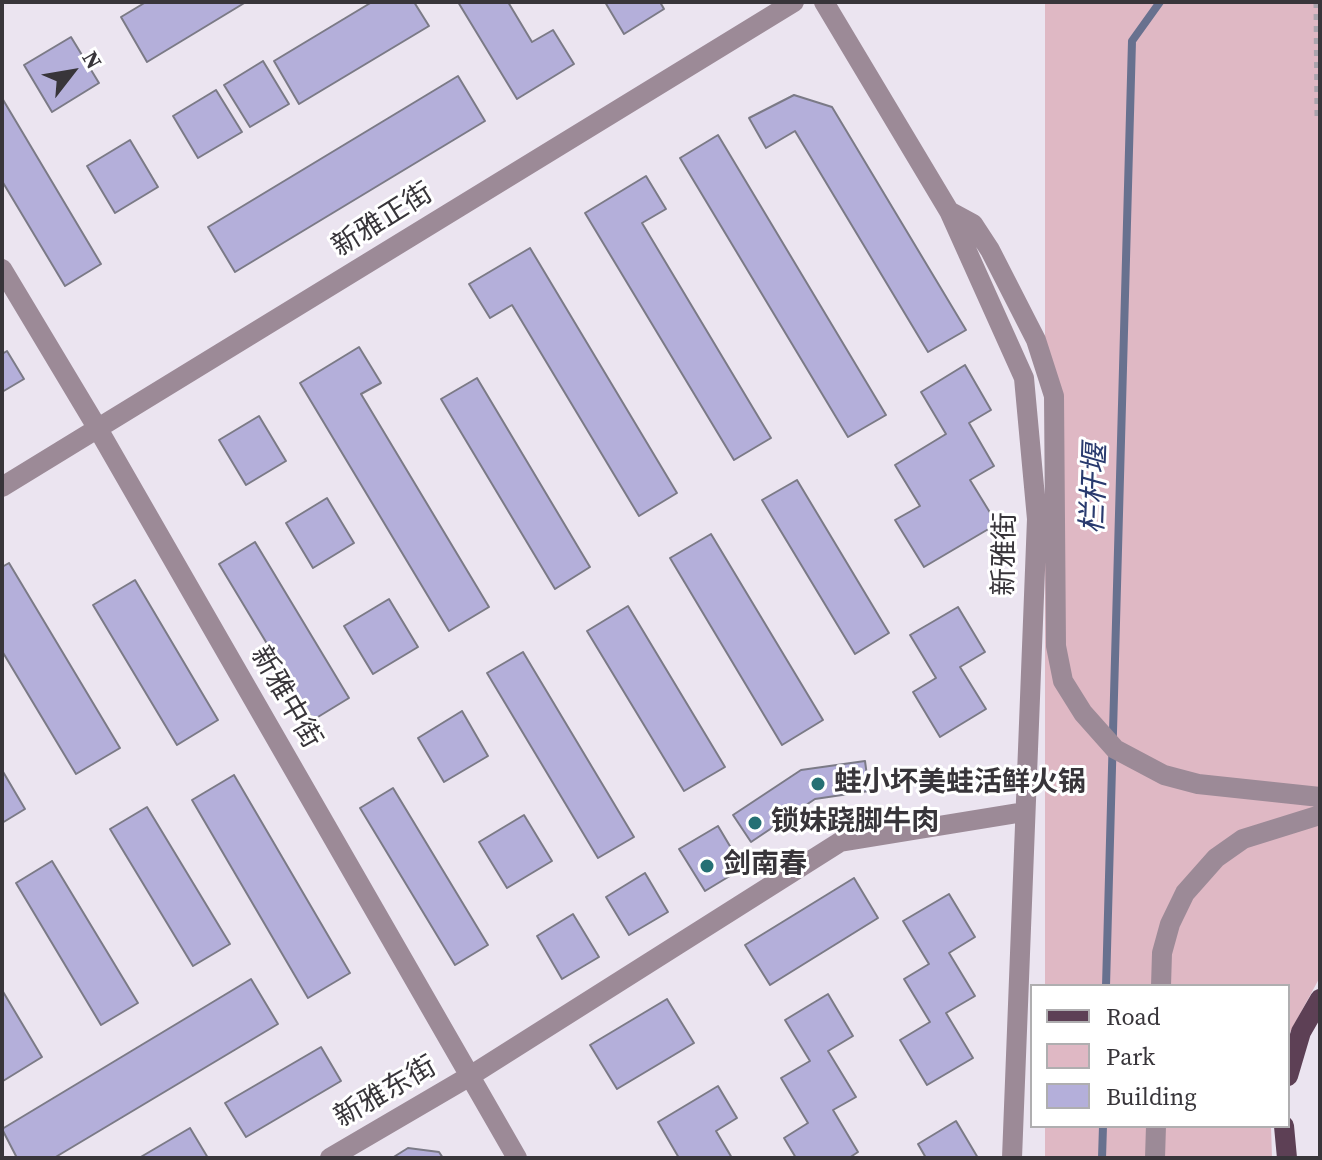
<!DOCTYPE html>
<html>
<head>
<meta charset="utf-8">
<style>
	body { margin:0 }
	#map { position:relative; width:1322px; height:1160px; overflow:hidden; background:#ebe4f0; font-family:"Source Serif 4",serif }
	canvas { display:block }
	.frame { position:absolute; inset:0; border:4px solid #38353a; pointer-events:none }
	.legend { position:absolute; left:1030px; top:984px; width:260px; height:144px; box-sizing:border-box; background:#fff; border:2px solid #afaeb0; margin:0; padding:10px 14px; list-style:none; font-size:24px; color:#38353a }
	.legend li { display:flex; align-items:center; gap:16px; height:40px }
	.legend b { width:40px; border:2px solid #afaeb0 }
	.north { position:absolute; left:32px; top:32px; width:80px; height:80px; -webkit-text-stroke:6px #fff; paint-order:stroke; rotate:59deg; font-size:22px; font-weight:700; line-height:32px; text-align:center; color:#38353a }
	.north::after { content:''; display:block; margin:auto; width:28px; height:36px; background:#38353a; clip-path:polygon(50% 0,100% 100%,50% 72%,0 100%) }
</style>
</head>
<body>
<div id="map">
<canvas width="1322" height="1160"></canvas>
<div class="frame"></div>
<ul class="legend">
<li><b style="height:10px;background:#5d4055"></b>Road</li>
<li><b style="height:22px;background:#dfb8c4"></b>Park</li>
<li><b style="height:22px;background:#b4afda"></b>Building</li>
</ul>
<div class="north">N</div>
</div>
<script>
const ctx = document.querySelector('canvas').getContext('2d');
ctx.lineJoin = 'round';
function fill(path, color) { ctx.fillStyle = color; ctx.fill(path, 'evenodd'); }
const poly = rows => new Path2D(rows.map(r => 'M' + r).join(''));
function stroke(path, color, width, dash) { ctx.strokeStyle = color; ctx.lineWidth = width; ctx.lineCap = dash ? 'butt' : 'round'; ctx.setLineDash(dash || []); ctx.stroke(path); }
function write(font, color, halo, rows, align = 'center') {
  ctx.font = font + ' "Source Serif 4","Noto Sans SC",serif'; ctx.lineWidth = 6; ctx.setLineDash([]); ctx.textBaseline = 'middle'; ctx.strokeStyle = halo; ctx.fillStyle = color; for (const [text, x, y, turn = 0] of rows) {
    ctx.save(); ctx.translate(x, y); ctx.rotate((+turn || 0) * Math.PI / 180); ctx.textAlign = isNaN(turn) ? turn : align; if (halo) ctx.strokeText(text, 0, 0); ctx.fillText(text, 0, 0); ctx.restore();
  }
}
fill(poly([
	[1045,2,1320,2,1320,977,1288,1036,1288,986,1045,986],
	[1045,1126,1271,1126,1272,1158,1045,1158]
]), '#dfb8c4');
stroke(poly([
	[1106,986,1132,41,1160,2],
	[1102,1158,1103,1126]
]), '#68718f', 8);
const building = poly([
	[146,2,246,2,147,62,121,17,146,2],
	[372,2,414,2,429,26,299,104,274,61,372,2],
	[458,2,508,2,532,42,553,30,574,64,517,99,458,2],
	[605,2,660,2,664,9,624,34,605,2],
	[71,37,99,83,52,112,24,65,71,37],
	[263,61,289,104,250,127,224,85,263,61],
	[458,76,485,121,235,272,208,227,458,76],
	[216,90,242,132,198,158,173,116,216,90],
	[794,95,832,107,966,330,928,352,795,131,766,148,749,118,794,95],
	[2,98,101,264,65,286,2,181,2,98],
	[718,135,886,415,848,437,680,158,718,135],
	[130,140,158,187,115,213,87,166,130,140],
	[646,176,666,209,642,223,771,438,734,460,585,213,646,176],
	[530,248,677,493,639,516,512,305,490,318,469,284,530,248],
	[359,347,381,383,361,394,489,607,449,631,300,383,359,347],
	[7,351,24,379,2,392,2,354,7,351],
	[965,365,991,410,969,423,994,466,970,480,997,524,924,567,895,520,920,506,895,465,946,434,921,392,965,365],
	[477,378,590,567,555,589,441,399,477,378],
	[259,416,286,461,246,485,219,440,259,416],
	[797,480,889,633,855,654,762,500,797,480],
	[327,498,354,543,313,568,286,523,327,498],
	[711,534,823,720,782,745,670,558,711,534],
	[255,542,349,698,313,720,219,564,255,542],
	[9,563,120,748,76,774,2,651,2,567,9,563],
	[135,580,218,720,177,745,93,605,135,580],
	[389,599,418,647,373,674,344,626,389,599],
	[628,606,725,767,684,791,587,631,628,606],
	[958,607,985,652,960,667,986,709,940,737,913,692,936,678,910,635,958,607],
	[523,652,634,837,598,858,487,673,523,652],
	[462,711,488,756,444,782,418,738,462,711],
	[865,761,869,791,815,799,751,842,733,815,801,770,865,761],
	[2,770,25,809,2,823,2,770],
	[234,775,350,973,308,998,192,800,234,775],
	[393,788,488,945,455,965,360,808,393,788],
	[147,807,230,944,193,966,110,829,147,807],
	[524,815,552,861,507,888,479,842,524,815],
	[718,826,743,868,705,891,679,849,718,826],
	[52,861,138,1003,101,1025,16,883,52,861],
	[645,873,668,912,629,935,606,897,645,873],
	[854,878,878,918,770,985,745,945,854,878],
	[949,894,975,937,949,953,975,996,946,1013,973,1058,927,1085,900,1040,930,1022,904,979,929,964,903,921,949,894],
	[573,914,599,957,562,979,537,936,573,914],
	[251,979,278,1024,54,1158,17,1158,2,1129,251,979],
	[2,990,42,1057,3,1081,2,1078,2,990],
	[828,994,853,1036,828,1051,856,1097,833,1110,858,1152,849,1158,796,1158,784,1138,808,1123,781,1078,810,1061,785,1020,828,994],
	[667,999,694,1043,617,1089,590,1045,667,999],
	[321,1047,341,1081,246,1137,225,1103,321,1047],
	[718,1086,737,1118,716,1131,732,1158,679,1158,658,1122,718,1086],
	[956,1121,978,1158,926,1158,918,1144,956,1121],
	[190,1128,208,1158,139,1158,190,1128],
	[408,1148,439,1152,443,1158,392,1158,408,1148]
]);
fill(building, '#b4afda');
stroke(building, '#7b7a86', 2);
stroke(poly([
	[1316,2,1317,116]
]), '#aba5ae', 5, [6, 6]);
stroke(poly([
	[824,2,949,211,1024,378,1037,519,1012,1158],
	[949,211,973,224,990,250,1036,340,1054,396,1056,646,1063,681,1083,713,1115,749,1164,775,1198,784,1320,797],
	[2,269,98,429,517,1158],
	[2,487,794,2],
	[1161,986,1162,953,1170,924,1185,893,1216,858,1243,839,1320,815],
	[330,1158,470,1076,840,842,1024,812],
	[1155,1158,1156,1126]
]), '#9c8a97', 20);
stroke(poly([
	[1288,1076,1301,1032,1320,999],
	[1284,1126,1287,1158]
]), '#5d4055', 20);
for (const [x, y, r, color] of [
	[818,784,8,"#257074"],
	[755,823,8,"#257074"],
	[707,866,8,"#257074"]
]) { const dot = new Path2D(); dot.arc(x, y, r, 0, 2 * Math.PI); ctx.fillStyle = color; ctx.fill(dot); stroke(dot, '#fff', 3); }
write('28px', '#38353a', '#fff', [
	["新雅正街",383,221,-32],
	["新雅街",1006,554,-89],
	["新雅中街",285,698,60],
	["新雅东街",386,1093,-30]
]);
write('bold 28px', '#38353a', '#fff', [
	["蛙小坏美蛙活鲜火锅",834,784],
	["锁妹跷脚牛肉",771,823],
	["剑南春",723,866]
], 'left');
write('italic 30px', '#293a6e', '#fff', [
	["栏杆堰",1096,489,-88]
]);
</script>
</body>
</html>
